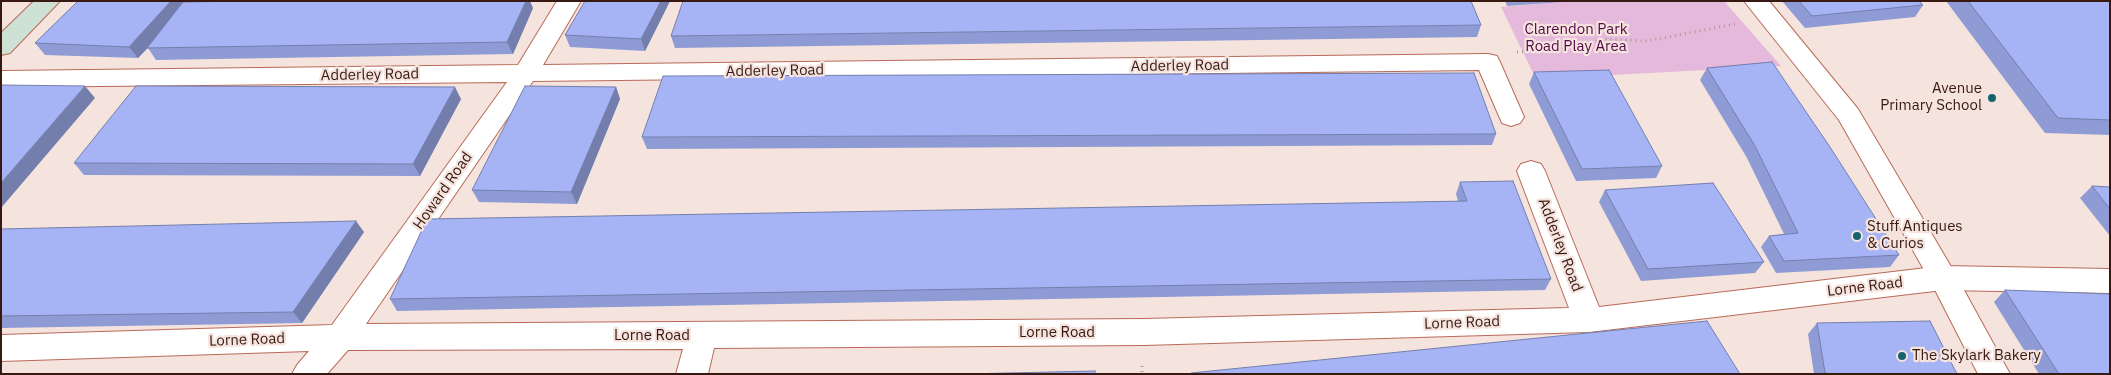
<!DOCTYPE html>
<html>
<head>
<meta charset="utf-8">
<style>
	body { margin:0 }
	#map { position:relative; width:2111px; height:375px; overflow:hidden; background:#f5e3de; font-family:"IBM Plex Sans",sans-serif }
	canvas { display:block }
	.frame { position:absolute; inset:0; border:2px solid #381911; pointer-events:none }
</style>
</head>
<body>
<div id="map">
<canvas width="2111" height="375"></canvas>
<div class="frame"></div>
</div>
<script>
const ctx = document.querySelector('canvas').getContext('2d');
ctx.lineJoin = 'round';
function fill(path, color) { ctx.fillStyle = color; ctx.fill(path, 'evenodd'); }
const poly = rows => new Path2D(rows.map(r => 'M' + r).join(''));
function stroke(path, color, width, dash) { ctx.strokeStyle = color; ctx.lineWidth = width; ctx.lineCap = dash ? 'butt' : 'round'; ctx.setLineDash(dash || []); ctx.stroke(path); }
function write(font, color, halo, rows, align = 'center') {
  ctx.font = font + ' "IBM Plex Sans",sans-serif'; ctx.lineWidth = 4.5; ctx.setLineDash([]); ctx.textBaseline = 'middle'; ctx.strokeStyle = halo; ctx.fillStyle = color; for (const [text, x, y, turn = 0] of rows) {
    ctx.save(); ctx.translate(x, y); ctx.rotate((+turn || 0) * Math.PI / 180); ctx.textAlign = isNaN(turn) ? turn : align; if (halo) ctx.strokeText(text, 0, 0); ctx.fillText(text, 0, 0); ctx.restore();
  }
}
fill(poly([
	[1573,1,1724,1,1781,66,1536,79,1501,7]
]), '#e5b9db');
const minor = poly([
	[557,1,581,1,543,65,1488,54,1497,56,1500,62,1524,117,1520,123,1511,126,1502,123,1479,70,533,81,366,324,1144,319,1569,308,1517,171,1521,164,1531,161,1541,164,1545,171,1599,307,1943,266,2110,269,2110,293,1943,290,1589,332,1144,345,714,348,708,374,676,374,683,349,348,350,327,374,292,374,297,365,309,351,1,361,1,335,332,325,507,82,1,87,1,71,518,65,557,1]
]);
const tertiary = poly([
	[1744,1,1769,1,1858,109,1953,270,2010,374,1978,374,1932,284,1839,120,1744,1]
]);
const secondary = poly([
	[34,1,60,1,10,53,1,55,1,33,34,1]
]);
stroke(minor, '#b96a57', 2);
stroke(tertiary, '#b96a57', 2);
stroke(secondary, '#b96a57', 2);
stroke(poly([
	[1517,52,1574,48,1603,39,1647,41,1735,24],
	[1142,366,1142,374]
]), '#b09993', 3, [1, 4]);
fill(minor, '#fff');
fill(tertiary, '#fff');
fill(secondary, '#cde1d5');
fill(poly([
	[78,1,190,1,189,2,533,8,513,54,156,60,148,48,138,58,45,55,35,43],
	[585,1,670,1,645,51,570,47,565,35],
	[1505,1,1577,1,1507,6],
	[1782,1,1919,1,1923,5,1915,17,1805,28],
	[1946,1,2110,1,2110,135,2045,133],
	[1481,25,1477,37,675,48,671,36],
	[1707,68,1899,255,1890,267,1776,273,1761,247,1769,236,1784,234,1747,158,1700,80],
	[1534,72,1662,166,1656,178,1576,181,1529,84],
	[616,87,620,99,577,204,479,202,472,190],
	[461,99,420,176,84,175,74,163],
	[1496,134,1492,145,647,149,642,137],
	[1460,182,1551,279,1545,290,397,311,390,299,1458,201,1456,194],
	[2092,186,2110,187,2110,236,2080,198],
	[1605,190,1764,262,1755,273,1641,281,1599,202],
	[1,229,364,232,302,323,1,328],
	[2005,290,2110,374,2039,374,1994,302],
	[1817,323,1957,374,1814,374,1808,334]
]), '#8f9bd4');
fill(poly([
	[171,1,190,1,138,58,129,47],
	[526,1,530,1,533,8,513,54,507,42],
	[661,1,670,1,645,51,641,39],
	[85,86,95,98,1,208,1,183],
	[455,87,461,99,420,176,413,164],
	[616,87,620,99,577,204,571,192],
	[356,221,364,232,302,323,293,312]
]), '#747eac');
const building = poly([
	[78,1,171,1,129,47,35,43,78,1],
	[247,1,526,1,507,42,147,48,183,2,247,1],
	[585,1,661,1,641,39,565,35,585,1],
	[683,1,1471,1,1481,25,671,36,683,1],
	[1799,1,1919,1,1923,5,1812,16,1799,1],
	[1968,1,2110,1,2110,120,2058,118,1968,1],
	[1772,62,1830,147,1899,255,1784,261,1769,236,1798,233,1755,146,1707,68,1772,62],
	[1609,70,1662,166,1582,169,1534,72,1609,70],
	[1474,73,1496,134,642,137,663,76,1474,73],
	[1,85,85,86,1,183,1,85],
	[136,86,455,87,413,164,74,163,136,86],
	[525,86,616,87,571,192,472,190,525,86],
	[1513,181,1551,279,390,299,427,219,1467,201,1460,182,1513,181],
	[1713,183,1764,262,1648,269,1605,190,1713,183],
	[2092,186,2110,187,2110,209,2092,186],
	[356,221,293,312,1,316,1,229,356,221],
	[2005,290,2110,294,2110,374,2059,374,2005,290],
	[1707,321,1740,374,1191,374,1191,373,1707,321],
	[1930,321,1957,374,1834,374,1825,373,1817,323,1930,321],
	[1095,371,1095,374,964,374,1095,371]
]);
fill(building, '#a6b4f6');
stroke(building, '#747eac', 1);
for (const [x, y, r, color] of [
	[1992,98,5,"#186170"],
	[1857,236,5,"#186170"],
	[1902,356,5,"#186170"]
]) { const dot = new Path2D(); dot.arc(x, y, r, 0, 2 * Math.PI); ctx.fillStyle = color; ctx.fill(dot); stroke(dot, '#f5e3de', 2); }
write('15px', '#530949', '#f5e3de', [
	["Clarendon Park",1576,30],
	["Road Play Area",1576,47]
]);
write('15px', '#381911', '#f5e3de', [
	["Adderley Road",1180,66,-1],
	["Adderley Road",775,71,-1],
	["Adderley Road",370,75,-1],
	["Howard Road",443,191,-55],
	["Adderley Road",1560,245,69],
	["Lorne Road",1865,287,-7],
	["Lorne Road",1462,323,-2],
	["Lorne Road",1057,333],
	["Lorne Road",652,336],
	["Lorne Road",247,340,-2]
]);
write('15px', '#381911', '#f5e3de', [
	["Avenue",1982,89,"right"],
	["Primary School",1982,106,"right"],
	["Stuff Antiques",1867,227],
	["& Curios",1867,244],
	["The Skylark Bakery",1912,356]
], 'left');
</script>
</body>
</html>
